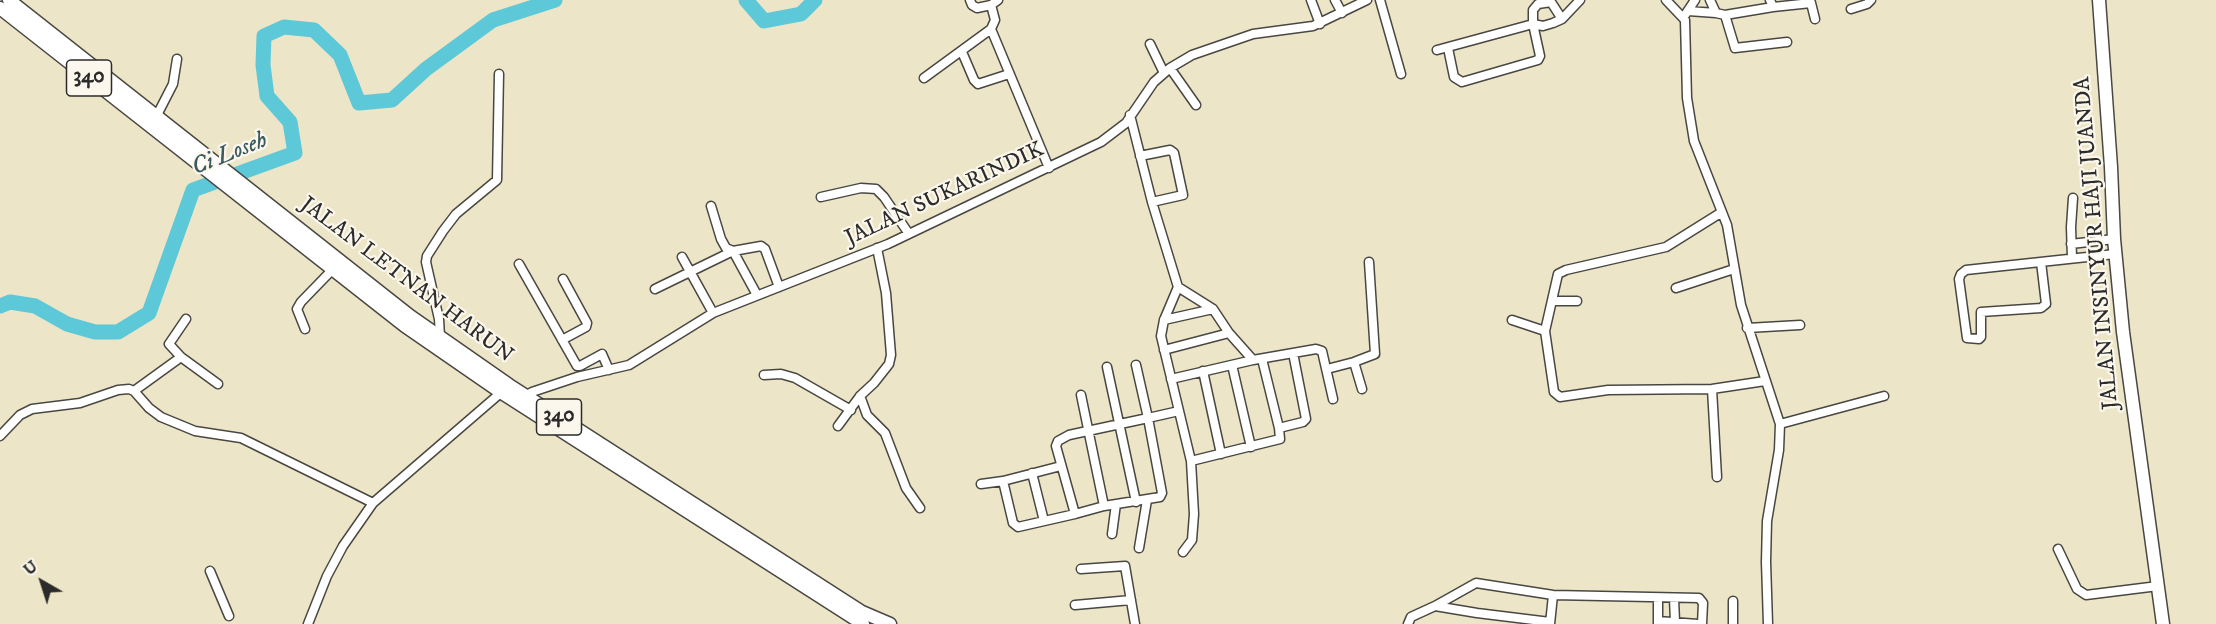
<!DOCTYPE html>
<html>
<head>
<meta charset="utf-8">
<style>
	body { margin:0 }
	#map { position:relative; width:2216px; height:624px; overflow:hidden; background:#ece5c7; font-family:"IM FELL DW Pica",serif }
	canvas { display:block }
	.north { position:absolute; left:12px; top:552px; width:60px; height:60px; -webkit-text-stroke:4px #fbf7ec; paint-order:stroke; rotate:321deg; font-size:16px; font-weight:700; line-height:24px; text-align:center; color:#2b2b2b }
	.north::after { content:''; display:block; margin:auto; width:21px; height:27px; background:#2b2b2b; clip-path:polygon(50% 0,100% 100%,50% 72%,0 100%) }
</style>
</head>
<body>
<div id="map">
<canvas width="2216" height="624"></canvas>
<div class="north">U</div>
</div>
<script>
const ctx = document.querySelector('canvas').getContext('2d');
ctx.lineJoin = 'round';
const poly = rows => new Path2D(rows.map(r => 'M' + r).join(''));
function stroke(path, color, width, dash) { ctx.strokeStyle = color; ctx.lineWidth = width; ctx.lineCap = dash ? 'butt' : 'round'; ctx.setLineDash(dash || []); ctx.stroke(path); }
function write(font, color, halo, rows, align = 'center') {
  ctx.font = font + ' "IM FELL DW Pica",serif'; ctx.lineWidth = 4.5; ctx.setLineDash([]); ctx.textBaseline = 'middle'; ctx.strokeStyle = halo; ctx.fillStyle = color; for (const [text, x, y, turn = 0] of rows) {
    ctx.save(); ctx.translate(x, y); ctx.rotate((+turn || 0) * Math.PI / 180); ctx.textAlign = isNaN(turn) ? turn : align; if (halo) ctx.strokeText(text, 0, 0); ctx.fillText(text, 0, 0); ctx.restore();
  }
}
stroke(poly([
	[746,0,764,21,801,14,815,0],
	[0,306,10,302,35,306,67,324,95,332,118,332,149,313,193,190,295,153,290,122,267,96,263,65,264,36,284,27,314,30,340,55,359,103,392,100,426,69,493,20,555,0]
]), '#5dc8d7', 15);
const street = poly([
	[970,0,972,5,977,8,991,5],
	[1311,0,1320,24],
	[1335,0,1342,13],
	[1380,0,1401,74],
	[1666,0,1685,20,1687,98,1694,141,1727,225,1741,305,1780,424,1779,450,1767,521,1766,562,1768,624],
	[1710,0,1716,13,1725,15,1735,48,1787,42],
	[1811,3,1815,19],
	[1773,7,1811,3,1810,0],
	[1851,9,1867,4,1871,0],
	[1688,11,1716,13],
	[1685,15,1695,0],
	[1725,15,1773,7,1770,0],
	[991,29,995,20,991,5,998,0],
	[1150,44,1164,73],
	[1448,48,1454,77,1462,82,1538,60,1540,56,1533,24,1533,10,1538,4,1551,2,1562,19],
	[1437,50,1533,24,1543,26,1553,23,1562,19,1580,0],
	[962,52,974,80,978,84,1009,74],
	[1170,68,1196,105],
	[924,78,991,29,1049,168],
	[154,121,173,84,177,59],
	[1140,156,1170,150,1174,153,1183,195,1152,202],
	[821,197,861,188,876,189,884,197,909,234],
	[711,206,721,239,726,248,733,251,757,295],
	[1722,212,1666,247,1566,270,1558,274,1545,331,1554,392,1560,397,1608,390,1712,389,1765,381],
	[2071,244,2114,239],
	[682,257,713,313],
	[2072,258,2071,227,2073,198],
	[2041,262,2046,304,2041,308,1981,312,1981,337,1979,339,1967,338,1959,279,1961,274,1966,270,2115,254],
	[519,264,577,366,580,366,602,354,609,370],
	[1178,287,1213,309,1229,333,1253,360,1316,349,1322,351,1333,399],
	[1676,288,1734,269],
	[655,289,733,251,761,246,765,249,779,287],
	[1553,301,1577,301],
	[1164,320,1213,309],
	[1512,320,1545,331],
	[1747,328,1800,325],
	[305,329,297,309,301,302,333,269],
	[440,337,439,319,426,262,427,256,443,231,456,214,497,180,499,74],
	[562,340,586,327,587,323,563,279],
	[1164,350,1229,333],
	[181,357,169,344,186,319],
	[1354,362,1362,389],
	[1232,365,1251,447],
	[1107,367,1136,502],
	[1327,369,1354,362,1375,354,1369,262],
	[1203,371,1221,454],
	[764,375,781,374,795,378,851,410],
	[1171,379,1253,360],
	[1712,389,1717,477],
	[134,391,181,357,218,384],
	[1081,395,1104,506,1160,497,1162,493,1148,418,1179,411,1161,336,1164,320,1178,287,1152,202,1130,115],
	[860,396,867,415,885,433,906,488,920,508],
	[523,397,532,392,577,377,629,365,713,313,888,244,1101,142,1126,123,1154,82,1170,68,1192,55,1253,34,1313,26,1367,0],
	[1179,411,1191,461,1194,514,1192,540,1183,552],
	[1780,424,1884,396],
	[838,426,860,396,874,383,889,364,891,355,886,293,877,248],
	[1279,428,1303,422,1306,419,1293,353],
	[0,436,20,415,32,409,80,403,118,390,129,389,134,391,149,408,161,417,195,431,241,438,373,503],
	[1191,461,1280,439,1279,428,1262,359],
	[1061,466,1003,481,1013,523,1018,527,1075,514],
	[1032,473,1044,521],
	[981,484,1003,481],
	[1104,506,1075,514,1056,446,1058,441,1069,435,1148,418,1136,365],
	[1112,534,1116,504],
	[1139,548,1147,500],
	[2058,549,2077,589,2086,595,2158,586],
	[1081,569,1125,566,1135,624],
	[210,571,229,616],
	[1674,598,1675,622],
	[1075,605,1131,600],
	[1658,621,1698,624],
	[1550,622,1477,613,1435,606,1476,583,1553,595,1699,598,1703,603,1702,624],
	[308,624,327,576,343,546,373,503,504,390],
	[1408,624,1411,617,1435,606],
	[1550,624,1553,595],
	[1658,624,1658,598],
	[1733,624,1733,601]
]);
const secondary = poly([
	[2099,0,2111,167,2114,239,2123,332,2163,624]
]);
const primary = poly([
	[9,0,410,316,509,385,862,612,890,624],
	[0,8,405,326,502,393,863,624]
]);
stroke(street, '#484742', 11);
stroke(secondary, '#484742', 15);
stroke(primary, '#484742', 15);
stroke(street, '#fff', 8);
stroke(secondary, '#fff', 12);
stroke(primary, '#fff', 12);
for (const [x, y, w] of [
	[89,78,45],
	[559,417,45]
]) { const box = new Path2D(); box.roundRect(x - w / 2, y - 18, w, 36, 4.5); ctx.fillStyle = '#fbf7ec'; ctx.fill(box); stroke(box, '#2b2b2b', 1.5); }
write('bold 21px', '#2b2b2b', null, [
	["340",89,78],
	["340",559,417]
]);
write('22px', '#2b2b2b', '#fbf7ec', [
	["JALAN SUKARINDIK",945,195,-25],
	["JALAN INSINYUR HAJI JUANDA",2098,243,-95],
	["JALAN LETNAN HARUN",406,281,37]
]);
write('italic 24px', '#3a5a5f', '#fbf7ec', [
	["Ci Loseh",230,155,-22]
]);
</script>
</body>
</html>
